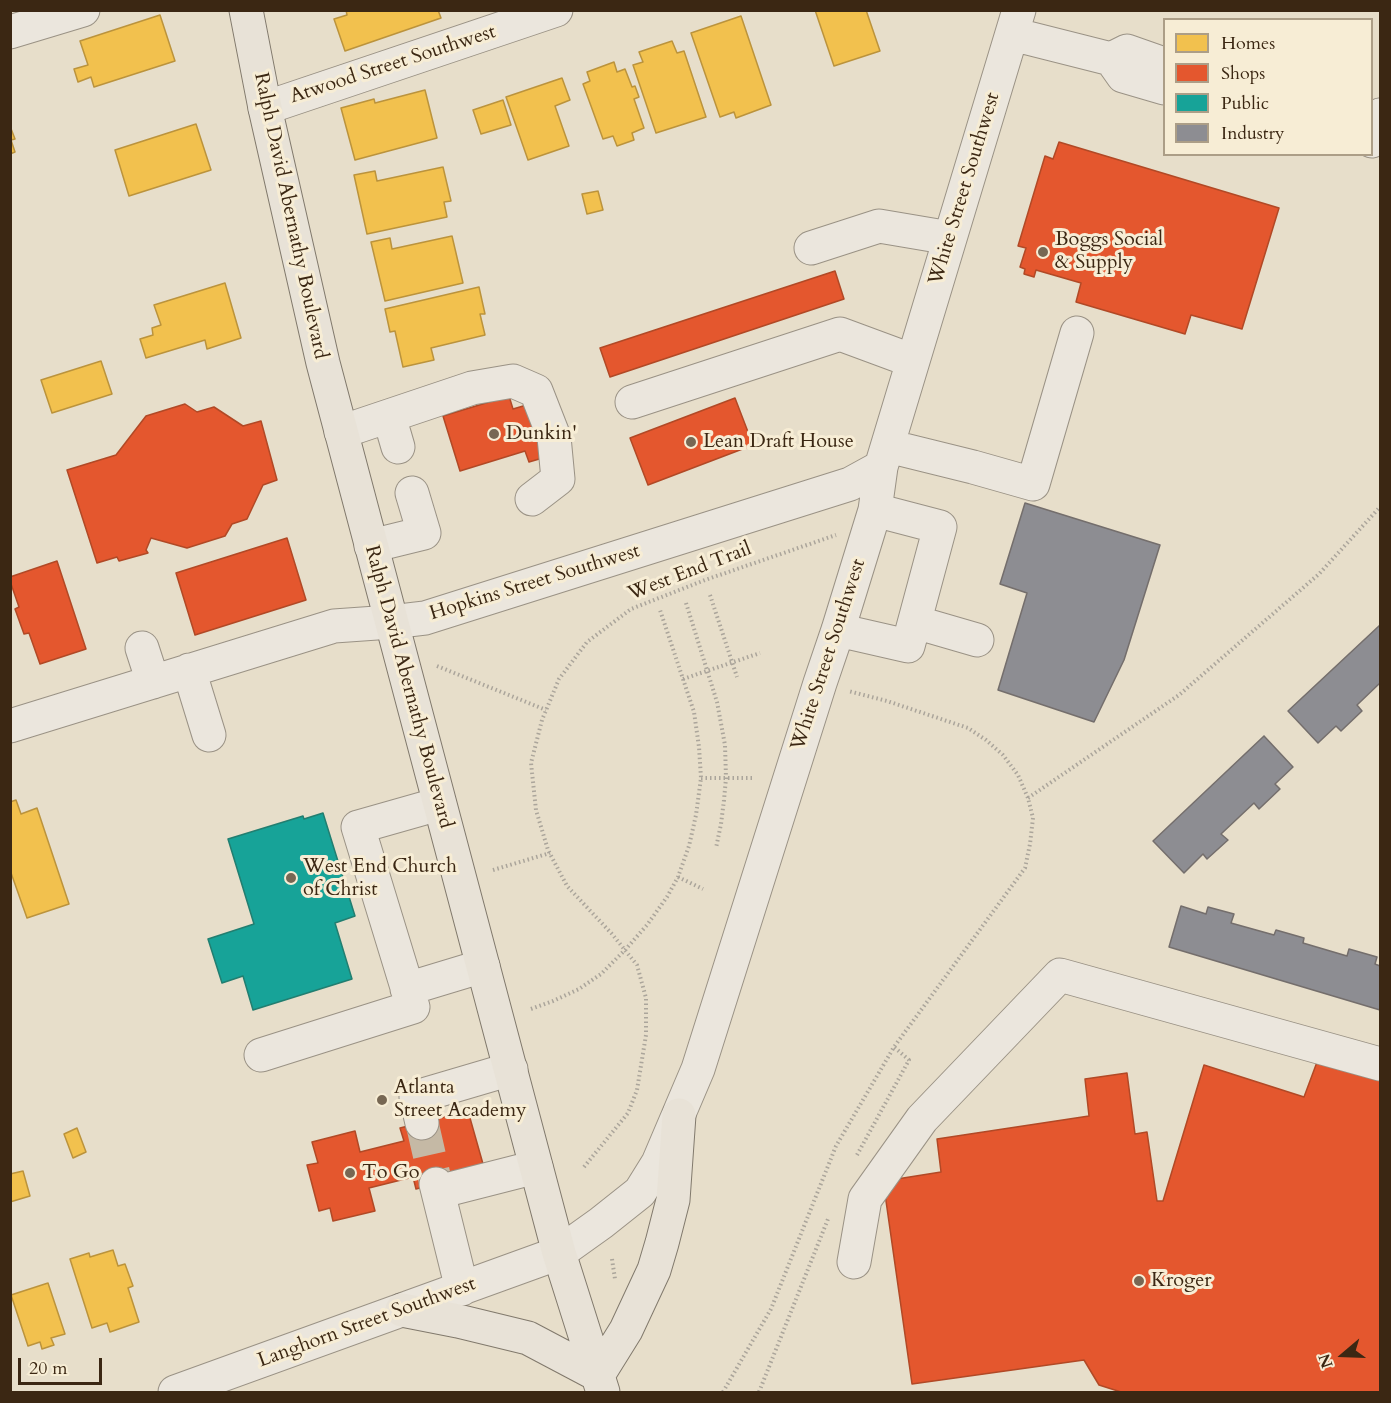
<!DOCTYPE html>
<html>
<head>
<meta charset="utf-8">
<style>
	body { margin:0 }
	#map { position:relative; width:1391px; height:1403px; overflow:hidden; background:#e7deca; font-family:Cardo,serif }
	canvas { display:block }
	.frame { position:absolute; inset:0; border:12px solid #3b2713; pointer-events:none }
	.legend { position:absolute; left:1163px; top:18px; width:210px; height:138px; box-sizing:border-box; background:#f7edd5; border:2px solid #ac9e87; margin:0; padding:8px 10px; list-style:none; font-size:18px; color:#3b2713 }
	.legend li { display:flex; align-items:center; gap:12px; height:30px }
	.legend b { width:30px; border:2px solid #ac9e87 }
	.north { position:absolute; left:1313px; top:1325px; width:60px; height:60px; -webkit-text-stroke:4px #f7edd5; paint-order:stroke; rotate:251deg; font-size:16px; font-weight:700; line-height:24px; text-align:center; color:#3b2713 }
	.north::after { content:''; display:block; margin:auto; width:21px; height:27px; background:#3b2713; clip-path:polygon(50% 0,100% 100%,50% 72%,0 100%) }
	.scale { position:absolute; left:18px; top:1358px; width:84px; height:27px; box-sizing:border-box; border:3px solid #3b2713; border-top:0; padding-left:8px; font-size:18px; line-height:21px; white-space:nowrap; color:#3b2713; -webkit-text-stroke:4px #f7edd5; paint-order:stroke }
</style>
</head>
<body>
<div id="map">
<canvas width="1391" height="1403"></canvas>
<div class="frame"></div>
<ul class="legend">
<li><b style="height:16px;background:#f2c14e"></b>Homes</li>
<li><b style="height:16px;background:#e4572e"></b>Shops</li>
<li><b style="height:16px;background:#17a398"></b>Public</li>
<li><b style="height:16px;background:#8d8d92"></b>Industry</li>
</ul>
<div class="north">N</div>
<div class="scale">20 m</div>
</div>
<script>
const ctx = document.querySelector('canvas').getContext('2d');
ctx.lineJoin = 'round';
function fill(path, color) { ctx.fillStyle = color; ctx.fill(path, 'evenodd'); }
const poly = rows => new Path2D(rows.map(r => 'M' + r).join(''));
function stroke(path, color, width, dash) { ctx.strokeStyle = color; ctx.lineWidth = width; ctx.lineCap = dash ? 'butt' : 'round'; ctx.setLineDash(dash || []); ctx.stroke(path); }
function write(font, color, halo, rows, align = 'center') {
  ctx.font = font + ' Cardo,serif'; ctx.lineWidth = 6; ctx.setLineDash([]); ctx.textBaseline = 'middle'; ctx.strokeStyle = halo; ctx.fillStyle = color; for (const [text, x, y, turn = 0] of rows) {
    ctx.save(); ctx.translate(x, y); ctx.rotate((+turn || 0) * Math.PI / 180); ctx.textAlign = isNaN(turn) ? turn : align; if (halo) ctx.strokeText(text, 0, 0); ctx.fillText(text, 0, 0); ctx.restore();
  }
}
const homes = poly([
	[346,10,438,10,441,18,345,51,334,19,347,15,346,10],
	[815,10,866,10,880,51,834,66,815,10],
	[160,15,175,61,94,87,91,77,78,82,74,69,88,65,80,41,160,15],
	[741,16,771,105,736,118,734,112,720,117,691,33,741,16],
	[672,41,677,53,684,51,706,117,656,133,633,65,643,62,639,52,672,41],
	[614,62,617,72,625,69,632,87,635,86,639,97,634,99,644,128,632,133,634,140,617,146,613,136,603,139,583,84,590,81,587,72,614,62],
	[562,78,570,100,555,106,569,146,528,160,506,97,562,78],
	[425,90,437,138,355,160,341,108,374,99,375,103,425,90],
	[503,100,511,125,481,134,473,110,503,100],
	[196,124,211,170,129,196,115,150,196,124],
	[10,126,15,139,11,140,15,152,10,154,10,126],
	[443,167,451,201,444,202,447,217,367,234,354,175,375,171,377,181,443,167],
	[598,191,603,210,587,214,582,194,598,191],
	[452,236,463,283,385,301,371,242,390,238,392,249,452,236],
	[225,283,241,338,207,349,205,340,146,358,140,339,153,335,152,328,161,325,154,305,225,283],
	[479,287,485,314,480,314,485,335,431,348,434,360,403,367,395,331,390,332,385,309,479,287],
	[101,361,112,394,52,413,41,380,101,361],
	[16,800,21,814,37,808,69,904,27,918,10,870,10,802,16,800],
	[77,1128,86,1152,73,1158,64,1134,77,1128],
	[23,1171,30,1196,10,1202,10,1174,23,1171],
	[113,1250,118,1266,125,1264,133,1286,128,1288,139,1322,110,1332,107,1323,92,1328,70,1259,89,1253,90,1257,113,1250],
	[48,1283,65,1334,51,1338,54,1345,42,1349,40,1342,28,1346,11,1295,48,1283]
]);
fill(homes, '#f2c14e');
stroke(homes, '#bb933c', 1.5);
const shops = poly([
	[1059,142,1279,208,1242,329,1191,315,1185,334,1076,302,1081,283,1036,270,1034,277,1024,274,1025,269,1020,267,1026,248,1018,246,1045,156,1053,159,1059,142],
	[835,271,844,299,610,377,600,348,835,271],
	[509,396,513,409,530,404,546,457,529,462,525,451,460,471,443,416,509,396],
	[735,398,753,445,648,485,630,438,735,398],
	[185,404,197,412,214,407,243,426,261,421,277,480,263,485,247,519,232,524,225,536,187,548,151,538,146,550,148,553,119,561,117,557,97,563,67,470,116,455,146,416,185,404],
	[287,538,306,600,195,635,176,573,287,538],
	[57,561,86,649,40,664,29,633,24,634,15,609,19,607,10,581,10,577,57,561],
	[1320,1054,1380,1073,1380,1392,1121,1392,1099,1385,1084,1360,912,1384,885,1194,897,1179,941,1172,937,1139,1089,1116,1085,1079,1127,1073,1135,1134,1147,1132,1157,1201,1163,1201,1204,1065,1304,1097,1320,1054],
	[468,1111,485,1171,416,1189,413,1177,369,1188,375,1211,333,1221,330,1208,319,1211,307,1165,318,1163,312,1142,355,1131,360,1152,404,1141,400,1128,468,1111]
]);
fill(shops, '#e4572e');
stroke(shops, '#b14926', 1.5);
const public = poly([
	[323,813,355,916,335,923,352,979,253,1010,243,976,222,983,208,939,254,924,228,839,303,816,304,819,323,813]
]);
fill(public, '#17a398');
stroke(public, '#227e70', 1.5);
const industry = poly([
	[1025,503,1160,545,1124,660,1094,722,998,690,1027,593,1000,584,1025,503],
	[1380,625,1380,683,1357,705,1362,711,1341,731,1336,726,1318,743,1288,711,1380,625],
	[1264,736,1293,767,1275,784,1280,789,1259,809,1254,803,1221,834,1228,840,1207,859,1203,854,1184,873,1153,841,1264,736],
	[1181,906,1206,914,1208,907,1234,914,1231,923,1274,935,1276,930,1304,938,1303,943,1347,956,1349,949,1377,957,1375,964,1380,966,1380,1010,1169,947,1181,906]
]);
fill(industry, '#8d8d92');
stroke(industry, '#746e6c', 1.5);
stroke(poly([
	[422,1123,436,1184]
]), '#c5b9a5', 33, [33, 16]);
const minor = poly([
	[10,32,83,10],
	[1012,34,1111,59,1123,76,1164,88],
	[1111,59,1127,51,1164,64],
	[265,108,556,10],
	[1372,141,1380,115],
	[811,248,879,226,950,238],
	[632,402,840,334,913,361],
	[389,416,398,447],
	[341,432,472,388,513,381,536,391,554,437,558,479,532,499],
	[888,446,973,467,1033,484,1077,333],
	[371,546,424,533,412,493],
	[915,622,977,640],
	[838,630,908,646,940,527,875,510],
	[142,648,153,682],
	[189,670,209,735],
	[10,726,334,626,391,622,425,618,850,484,881,467],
	[407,989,483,966],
	[261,1055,413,1007,358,827,439,804],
	[422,1123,416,1097,511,1069],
	[436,1184,462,1289],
	[438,1192,536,1167],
	[854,1262,865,1199,922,1119,1060,975,1380,1064],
	[175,1392,559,1253,601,1223,640,1192,658,1163,698,1069,820,683,838,630,875,510,881,467,1019,10]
]);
const major = poly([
	[246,10,265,108,323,363,559,1253,603,1392],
	[402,1310,458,1321,528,1338,598,1375],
	[598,1375,626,1330,654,1270,662,1243,673,1200,679,1115]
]);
stroke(minor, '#9a9285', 35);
stroke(major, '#81796c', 35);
stroke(poly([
	[710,595,737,677],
	[686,603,717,702,725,745,726,778,724,800,721,824,716,848],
	[437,666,546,710],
	[683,679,760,653],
	[701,778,755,778],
	[1028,798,1179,695,1319,574,1380,507],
	[493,870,550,853],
	[678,877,703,889],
	[531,1009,553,1001,579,989,601,974,625,950,647,925,667,897,678,877,689,846,696,815,701,778,699,747,694,712,660,610],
	[857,1155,909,1060,894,1047],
	[584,1167,628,1113,637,1090,646,1035,646,998,637,965,612,934,567,886,548,850,536,810,531,763,542,720,559,679,587,642,631,609,705,580,836,535],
	[612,1259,615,1279],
	[723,1392,771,1309,836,1146,894,1047,1025,868,1030,844,1033,818,1028,798,1018,775,1003,755,986,740,968,728,887,701,848,691],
	[759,1392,828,1219]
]), '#aba59b', 4, [1.5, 3]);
stroke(minor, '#ebe6dd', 33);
stroke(major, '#e8e2d7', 33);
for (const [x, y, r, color] of [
	[1043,252,6,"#776753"],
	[494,434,6,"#776753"],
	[691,442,6,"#776753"],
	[291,878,6,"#776753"],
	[382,1100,6,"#776753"],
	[350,1173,6,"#776753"],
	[1139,1281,6,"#776753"]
]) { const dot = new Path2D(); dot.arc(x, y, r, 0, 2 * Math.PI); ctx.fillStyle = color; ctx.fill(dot); stroke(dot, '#f7edd5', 2); }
write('20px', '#3b2713', '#f7edd5', [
	["Atwood Street Southwest",393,65,-18],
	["White Street Southwest",965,189,-73],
	["Ralph David Abernathy Boulevard",290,216,78],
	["West End Trail",690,572,-21],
	["Hopkins Street Southwest",535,583,-17],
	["White Street Southwest",829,655,-72],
	["Ralph David Abernathy Boulevard",408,687,75],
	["Langhorn Street Southwest",367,1323,-20]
]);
write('20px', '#3b2713', '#f7edd5', [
	["Boggs Social",1055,240],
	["& Supply",1055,263],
	["Dunkin'",506,434],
	["Lean Draft House",703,442],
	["West End Church",303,867],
	["of Christ",303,890],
	["Atlanta",394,1088],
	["Street Academy",394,1111],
	["To Go",362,1173],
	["Kroger",1151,1281]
], 'left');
</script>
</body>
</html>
